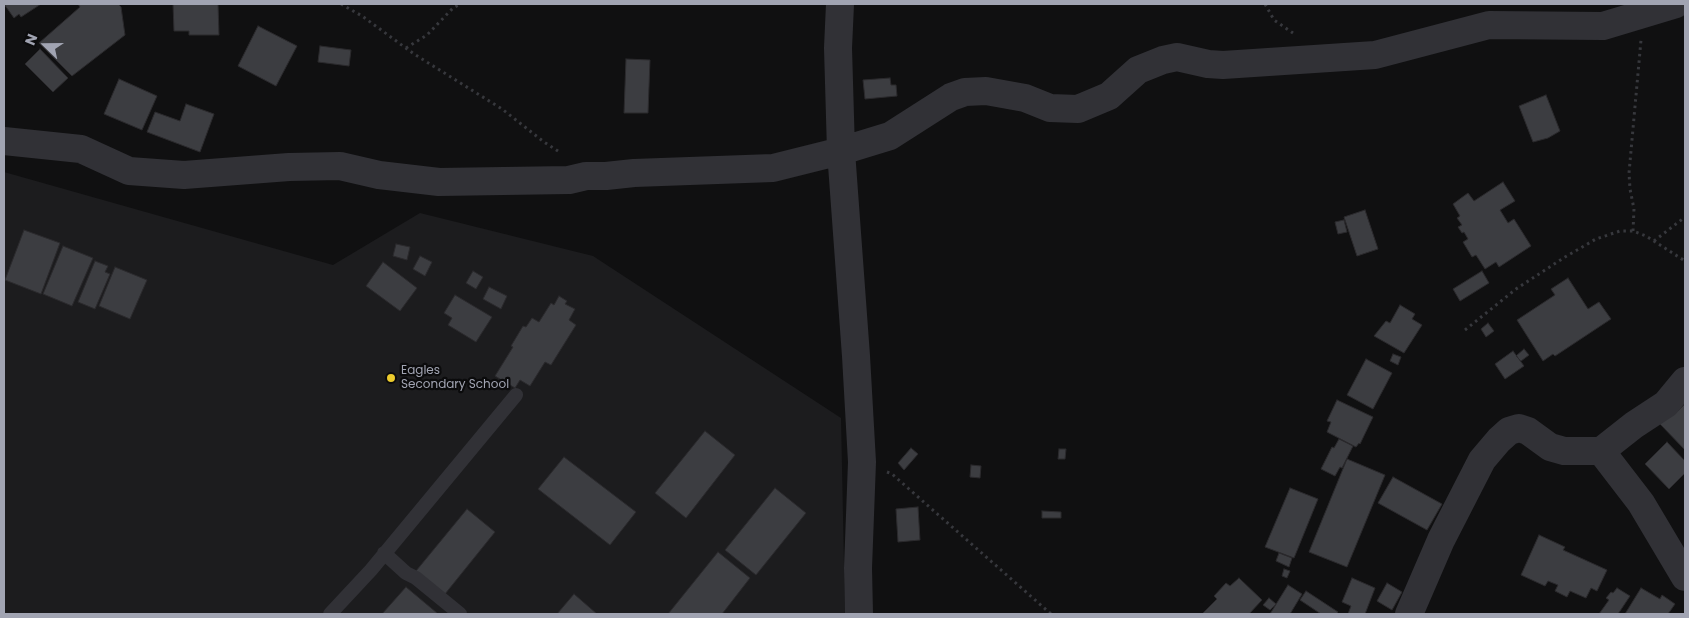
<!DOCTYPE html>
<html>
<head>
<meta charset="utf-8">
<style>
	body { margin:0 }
	#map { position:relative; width:1689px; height:618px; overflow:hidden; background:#101011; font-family:Poppins,sans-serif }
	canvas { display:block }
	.frame { position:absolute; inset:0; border:5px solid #a1a4b2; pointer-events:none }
	.north { position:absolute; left:20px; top:20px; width:50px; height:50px; -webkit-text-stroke:4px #0b0b0c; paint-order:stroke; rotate:292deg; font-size:14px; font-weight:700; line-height:20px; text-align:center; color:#a1a4b2 }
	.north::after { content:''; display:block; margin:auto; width:18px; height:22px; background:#a1a4b2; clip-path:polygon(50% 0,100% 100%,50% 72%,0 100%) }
</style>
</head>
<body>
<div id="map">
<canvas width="1689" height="618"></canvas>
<div class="frame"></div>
<div class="north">N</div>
</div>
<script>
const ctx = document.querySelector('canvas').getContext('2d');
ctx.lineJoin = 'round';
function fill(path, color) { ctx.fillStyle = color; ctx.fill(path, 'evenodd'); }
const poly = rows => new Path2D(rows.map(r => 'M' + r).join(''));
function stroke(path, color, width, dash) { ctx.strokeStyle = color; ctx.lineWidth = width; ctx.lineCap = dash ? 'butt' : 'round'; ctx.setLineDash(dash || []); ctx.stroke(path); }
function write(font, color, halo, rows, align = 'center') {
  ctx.font = font + ' Poppins,sans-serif'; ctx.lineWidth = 4.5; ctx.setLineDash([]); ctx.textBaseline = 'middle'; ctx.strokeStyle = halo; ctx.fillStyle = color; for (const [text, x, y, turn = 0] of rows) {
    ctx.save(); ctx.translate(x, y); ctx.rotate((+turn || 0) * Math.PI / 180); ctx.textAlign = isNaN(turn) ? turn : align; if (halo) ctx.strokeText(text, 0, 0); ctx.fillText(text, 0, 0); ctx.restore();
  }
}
fill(poly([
	[4,172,333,265,420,213,593,256,841,418,845,614,4,614]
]), '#1c1c1e');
const building = poly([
	[4,4,41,4,21,17,19,14,14,18,4,4],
	[78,4,118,4,121,7,125,35,72,76,39,43,80,7,78,4],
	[173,4,218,4,219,35,189,35,189,31,174,31,173,4],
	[258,26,297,46,276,86,238,66,258,26],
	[320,46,351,50,349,66,318,62,320,46],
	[40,49,68,78,53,92,25,64,40,49],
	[626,59,650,60,648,113,624,113,626,59],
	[890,78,891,85,896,85,897,96,865,99,863,80,890,78],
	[119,79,157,96,142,130,104,114,119,79],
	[1546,95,1560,131,1548,138,1533,142,1519,106,1546,95],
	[186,104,214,114,200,152,147,132,155,112,180,121,186,104],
	[1503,182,1515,201,1500,210,1508,223,1514,219,1531,246,1499,267,1496,262,1485,269,1476,255,1472,257,1463,242,1468,239,1464,232,1462,233,1458,227,1462,225,1457,218,1460,216,1453,204,1468,193,1474,201,1503,182],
	[1365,210,1378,249,1357,256,1344,217,1365,210],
	[1344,220,1347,232,1338,234,1335,222,1344,220],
	[24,230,60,243,41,294,5,280,24,230],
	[396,244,410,247,407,260,393,256,396,244],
	[63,246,93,258,72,306,43,294,63,246],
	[420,256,432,262,425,276,413,269,420,256],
	[95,261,108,266,105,272,110,274,95,309,78,302,95,261],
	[383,262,417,288,400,311,366,286,383,262],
	[115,267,147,280,130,319,99,306,115,267],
	[473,271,483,277,476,289,466,283,473,271],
	[1482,271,1489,283,1460,301,1453,289,1482,271],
	[1568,278,1588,309,1599,302,1611,319,1555,356,1553,354,1543,361,1517,320,1555,295,1551,289,1568,278],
	[489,287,507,296,501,309,483,299,489,287],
	[455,295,492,317,476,342,448,325,452,318,444,313,455,295],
	[559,296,567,301,565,304,575,309,569,320,576,325,551,365,545,362,530,386,520,380,515,388,495,376,513,347,511,346,523,326,526,327,532,318,539,322,551,303,554,305,559,296],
	[1400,305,1415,314,1412,319,1422,325,1404,353,1374,336,1386,321,1390,323,1400,305],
	[1488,323,1494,331,1486,337,1481,329,1488,323],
	[1524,349,1529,355,1521,361,1516,356,1524,349],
	[1513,351,1524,366,1505,379,1495,364,1513,351],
	[1393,354,1401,357,1398,365,1390,361,1393,354],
	[1366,359,1392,373,1373,409,1347,395,1366,359],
	[1337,400,1373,417,1360,444,1359,443,1356,447,1327,432,1331,422,1327,421,1337,400],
	[1685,404,1685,450,1660,424,1675,408,1678,411,1685,404],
	[705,431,735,455,686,518,655,493,705,431],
	[1339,439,1353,446,1342,468,1340,467,1335,476,1321,469,1332,447,1334,448,1339,439],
	[1667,442,1685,461,1685,473,1669,489,1645,464,1667,442],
	[911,448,918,454,904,470,898,463,911,448],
	[1059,449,1066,449,1065,459,1058,459,1059,449],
	[564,457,636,512,610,545,538,489,564,457],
	[1347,459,1385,475,1347,567,1309,552,1347,459],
	[971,465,981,466,980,478,970,477,971,465],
	[1393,477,1442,504,1427,530,1378,503,1393,477],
	[775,488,806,513,756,575,725,550,775,488],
	[1290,488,1318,499,1294,558,1265,547,1290,488],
	[918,507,920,540,898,542,896,509,918,507],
	[467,509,495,532,445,594,416,571,467,509],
	[1042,511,1061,512,1061,518,1042,518,1042,511],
	[1539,535,1565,547,1563,550,1607,570,1597,591,1591,588,1586,598,1570,591,1567,597,1555,591,1558,585,1548,581,1545,586,1521,575,1539,535],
	[718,552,750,578,722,614,668,614,718,552],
	[1279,553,1292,558,1289,567,1276,561,1279,553],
	[1284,569,1290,571,1287,578,1282,576,1284,569],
	[1239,578,1262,600,1249,614,1202,614,1217,599,1214,596,1226,583,1230,586,1239,578],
	[1352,578,1375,588,1365,614,1348,614,1351,606,1342,602,1352,578],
	[1387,583,1402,592,1392,610,1377,601,1387,583],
	[1288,585,1302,594,1290,614,1270,614,1288,585],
	[406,587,437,613,436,614,382,614,406,587],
	[1617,588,1630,596,1618,614,1599,614,1609,600,1606,598,1611,592,1613,593,1617,588],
	[1641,588,1660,599,1662,595,1675,604,1668,614,1625,614,1641,588],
	[1306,591,1338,612,1336,614,1321,614,1300,600,1306,591],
	[574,594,597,614,557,614,574,594],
	[1269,598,1276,604,1270,610,1263,605,1269,598]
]);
fill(building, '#3c3d41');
stroke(building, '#2b2a2d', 1);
stroke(poly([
	[341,4,362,16,414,54,502,109,544,142,561,153],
	[1265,4,1274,20,1293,33],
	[406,48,427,35,453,8,460,4],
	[1633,231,1634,209,1630,189,1629,173,1641,40],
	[1654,241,1685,217],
	[1465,330,1516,289,1565,257,1596,239,1620,231,1633,231,1646,236,1685,261],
	[887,472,892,474,909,489,1051,614]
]), '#37383d', 3, [2.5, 4]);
stroke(poly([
	[384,553,406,573,416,578,460,614],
	[330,614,371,570,516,395]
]), '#313136', 14);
stroke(poly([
	[840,4,838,48,841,151,856,356,862,462,858,568,859,614],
	[4,141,81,149,129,171,184,175,289,167,340,166,379,175,439,182,569,180,586,176,606,176,634,173,773,168,841,151,890,136,951,97,965,92,986,91,1025,98,1050,108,1078,109,1109,96,1138,70,1163,60,1177,57,1208,64,1223,65,1375,55,1489,25,1603,26,1676,4],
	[1601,451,1641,503,1685,577],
	[1409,614,1441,540,1482,460,1499,440,1509,431,1519,428,1528,431,1550,447,1564,451,1601,451,1634,425,1666,404,1685,381]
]), '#313136', 28);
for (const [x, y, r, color] of [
	[391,378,5,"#eccb2d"]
]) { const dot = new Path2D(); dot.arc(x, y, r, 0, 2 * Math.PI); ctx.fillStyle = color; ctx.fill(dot); stroke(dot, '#0b0b0c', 2); }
write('12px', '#a1a4b2', '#0b0b0c', [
	["Eagles",401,371],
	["Secondary School",401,385]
], 'left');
</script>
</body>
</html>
